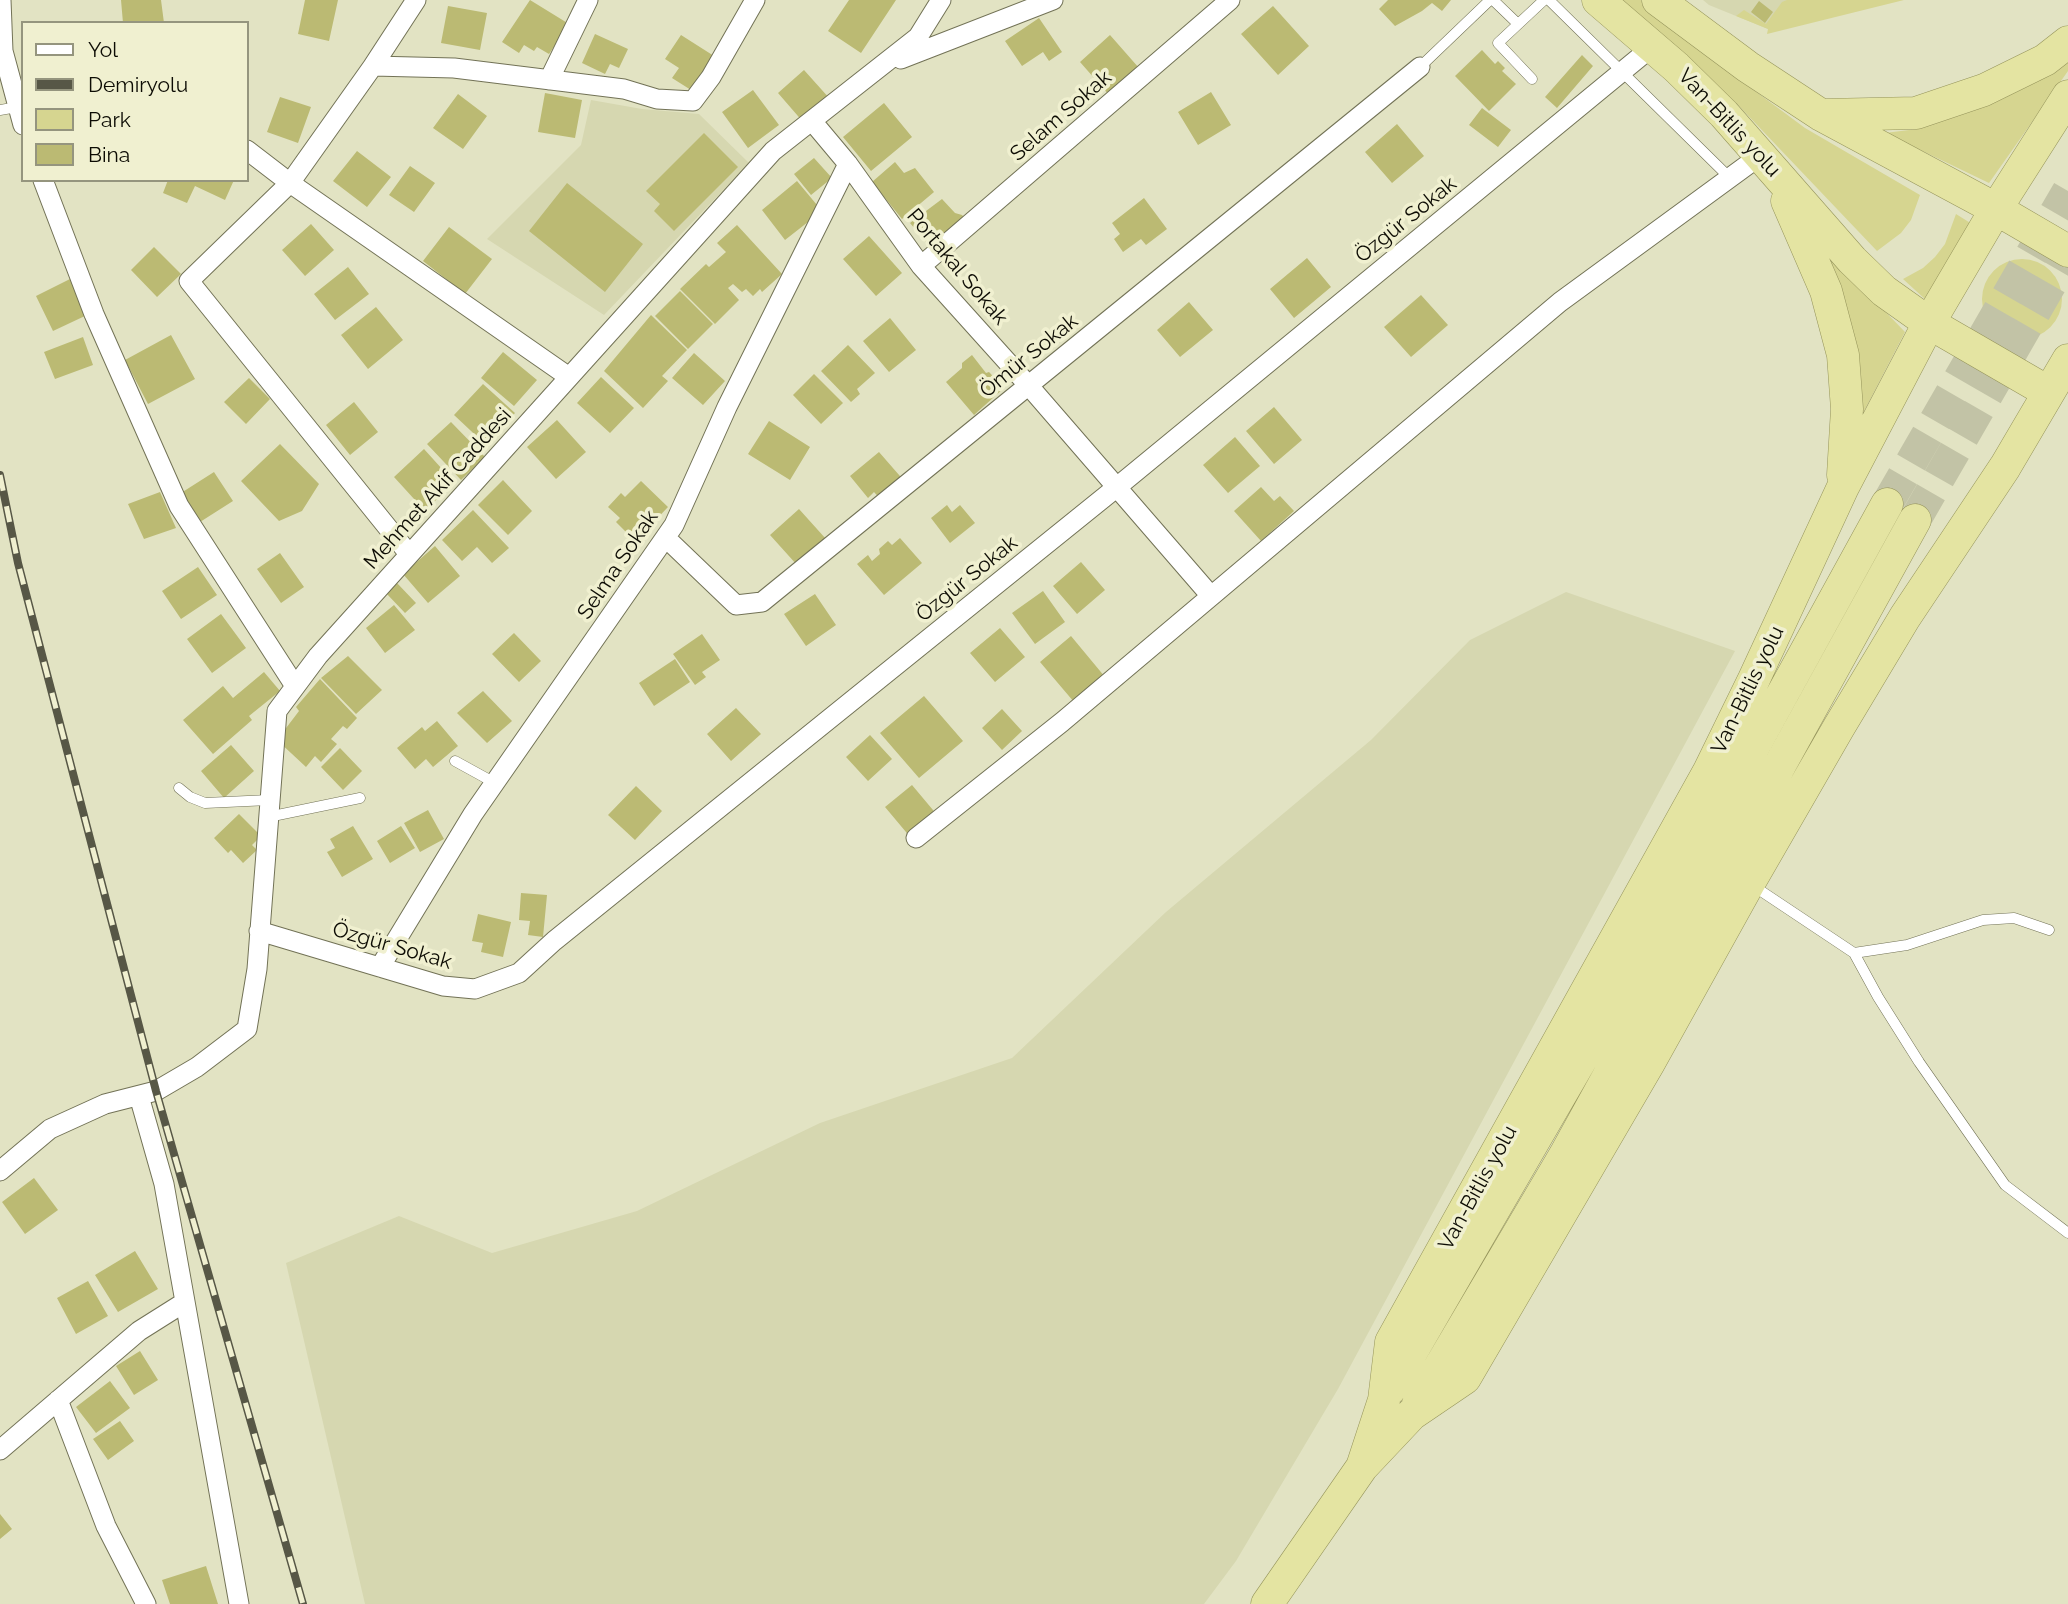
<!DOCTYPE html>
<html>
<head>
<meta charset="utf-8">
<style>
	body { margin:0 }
	#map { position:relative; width:2068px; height:1604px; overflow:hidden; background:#e2e3c3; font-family:Raleway,sans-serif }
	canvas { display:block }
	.legend { position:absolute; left:21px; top:21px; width:228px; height:161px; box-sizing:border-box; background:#f0f0d0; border:2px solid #95957e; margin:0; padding:9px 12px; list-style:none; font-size:21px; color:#0d0c04 }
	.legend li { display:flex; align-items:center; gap:14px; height:35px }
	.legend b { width:35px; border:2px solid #95957e }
</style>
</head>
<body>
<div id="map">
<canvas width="2068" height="1604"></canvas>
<ul class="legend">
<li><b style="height:9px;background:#fff"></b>Yol</li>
<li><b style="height:9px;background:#575746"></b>Demiryolu</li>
<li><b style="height:19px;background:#d6d590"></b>Park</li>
<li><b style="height:19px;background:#bbba73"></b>Bina</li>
</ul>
</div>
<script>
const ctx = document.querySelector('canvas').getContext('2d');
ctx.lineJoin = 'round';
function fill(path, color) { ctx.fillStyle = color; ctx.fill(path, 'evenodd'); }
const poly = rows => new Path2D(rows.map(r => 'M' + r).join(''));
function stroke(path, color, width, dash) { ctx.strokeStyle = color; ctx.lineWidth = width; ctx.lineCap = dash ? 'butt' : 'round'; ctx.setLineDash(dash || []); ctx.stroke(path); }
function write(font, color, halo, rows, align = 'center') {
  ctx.font = font + ' Raleway,sans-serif'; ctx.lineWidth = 7; ctx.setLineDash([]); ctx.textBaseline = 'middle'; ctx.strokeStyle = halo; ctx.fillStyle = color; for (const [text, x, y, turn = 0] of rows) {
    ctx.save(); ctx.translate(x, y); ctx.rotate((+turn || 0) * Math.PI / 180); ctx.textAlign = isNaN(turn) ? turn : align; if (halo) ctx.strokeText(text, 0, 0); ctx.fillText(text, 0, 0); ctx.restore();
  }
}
fill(poly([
	[1703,0,1798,0,1768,29,1709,5],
	[591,100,642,109,699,114,749,163,604,315,487,239,581,145],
	[1566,592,1735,651,1338,1389,1236,1561,1204,1604,365,1604,286,1263,399,1216,492,1253,637,1211,820,1123,1012,1058,1166,912,1371,740,1470,640]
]), '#d6d7b0');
fill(poly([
	[1617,0,1641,0,1743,82,1805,128,1920,195,1911,220,1901,233,1877,251,1738,105],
	[1787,0,1904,0,1767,34,1768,29,1736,16,1744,10,1766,24,1782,2],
	[2068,60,2068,71,1989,183,1885,133,1917,129,1986,106,2049,74],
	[1956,214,1972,224,1926,300,1903,279,1923,268,1935,257,1945,244],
	[1820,244,1905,332,1860,419],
	'1982 299a40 40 0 1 1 80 0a40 40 0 1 1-80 0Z'
]), '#d6d590');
fill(poly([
	[121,0,161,0,164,23,123,23],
	[305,0,338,0,329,41,298,34],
	[530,0,569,24,549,54,537,47,534,51,524,45,519,53,502,42],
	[849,0,896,0,861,53,828,31],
	[1388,0,1451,0,1442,11,1432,3,1422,11,1395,26,1379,9],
	[1759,1,1773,12,1765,23,1751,12],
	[448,6,487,13,480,50,441,43],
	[1273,6,1309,46,1278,75,1241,34],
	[1039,18,1062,52,1049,61,1043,52,1022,66,1005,41],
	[595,34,628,49,619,68,610,64,605,74,582,63],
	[681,35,714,56,691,90,672,78,679,68,665,59],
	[1110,35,1139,68,1109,95,1080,62],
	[1482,50,1495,64,1498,61,1505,68,1502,71,1516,84,1489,111,1455,76],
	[1582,55,1593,66,1557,108,1545,97],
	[804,70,830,99,804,123,778,93],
	[753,90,779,125,748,148,722,112],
	[1211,92,1231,125,1198,145,1178,112],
	[545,93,582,100,575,138,538,132],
	[458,94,487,116,463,149,433,128],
	[280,97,311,107,298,143,267,132],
	[884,103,912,137,871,171,843,137],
	[1482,108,1511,130,1498,147,1469,125],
	[1397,124,1424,156,1392,183,1365,152],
	[704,133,738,167,674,231,654,211,660,204,646,191],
	[357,151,391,177,367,207,333,181],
	[814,158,832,178,811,195,794,174],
	[895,162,904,173,915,168,934,192,902,219,872,182],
	[410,166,435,183,414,212,389,195],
	[168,180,234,180,225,200,195,186,187,203,163,193],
	[797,181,822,211,785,240,762,210],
	[567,183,643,244,605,292,529,231],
	[1144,198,1167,229,1146,245,1141,239,1123,252,1114,239,1120,234,1112,223],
	[942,199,955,213,962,215,968,222,934,251,910,223],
	[311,224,334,250,305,276,282,250],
	[737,225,782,274,762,292,760,289,753,296,746,289,742,292,733,284,728,288,739,300,715,324,680,289,706,264,709,267,726,252,717,243],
	[449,227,492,259,465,294,423,261],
	[869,236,902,273,876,296,843,259],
	[154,247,181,274,157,297,131,270],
	[1307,258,1331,287,1294,318,1270,289],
	[348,267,369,294,335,320,314,294],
	[70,279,87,315,53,331,36,296],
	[680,291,713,324,688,349,655,316],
	[1421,295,1448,325,1411,357,1384,327],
	[1189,302,1213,330,1180,357,1157,330],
	[376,307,403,340,368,369,341,335],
	[651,315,687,350,662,376,668,381,643,408,604,371],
	[890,318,916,350,889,372,863,341],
	[171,335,195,379,148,404,125,360],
	[83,337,93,365,55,379,44,352],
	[848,345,875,373,857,389,860,394,851,402,821,371],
	[503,352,537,380,514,406,481,378],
	[694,353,725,381,703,405,672,378],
	[972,355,986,373,989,372,1004,388,974,415,946,382,962,368,962,363],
	[814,374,843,403,821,424,793,395],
	[601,377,634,408,610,433,577,403],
	[249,378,270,399,246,424,224,402],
	[483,384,515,413,486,445,454,415],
	[354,402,378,432,350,455,326,425],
	[1274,407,1302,440,1274,464,1246,431],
	[557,420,586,452,556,479,527,447],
	[769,421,810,447,790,480,748,454],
	[451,422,485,457,461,480,427,444],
	[1235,437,1260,466,1228,493,1203,465],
	[280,444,319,484,302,511,279,521,241,481],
	[424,449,452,480,435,496,437,499,425,511,394,477],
	[879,452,906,483,883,502,874,492,868,498,850,476],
	[214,472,233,501,200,522,181,493],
	[503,480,532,511,508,535,478,505],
	[641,481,668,507,647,529,641,523,629,535,616,522,620,518,608,507,621,493,625,497],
	[1261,487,1274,501,1280,496,1294,511,1261,541,1234,511],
	[160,492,176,528,144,539,128,504],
	[947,505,952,512,960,505,975,523,950,543,931,518],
	[799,509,826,539,797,565,770,535],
	[473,510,509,548,492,563,477,547,462,561,442,540],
	[900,538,922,563,884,595,857,564,868,555,872,561,880,554,879,549,888,541,892,545],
	[435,546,460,576,428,603,403,574],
	[280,553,304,587,281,603,257,569],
	[1081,562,1105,590,1077,614,1053,586],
	[198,567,217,595,181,619,162,591],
	[397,583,416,603,405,613,386,593],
	[1043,591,1065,622,1035,644,1012,613],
	[815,594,836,625,806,646,784,614],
	[394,605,415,630,385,653,366,628],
	[221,614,246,648,212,673,187,639],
	[1000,628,1025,657,995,682,970,653],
	[514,633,541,661,519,682,492,654],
	[702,634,720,660,702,672,706,677,695,685,673,654],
	[1071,636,1105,677,1074,702,1040,662],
	[348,656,382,690,356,714,321,678],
	[675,659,690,682,654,706,639,683],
	[264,672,280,691,249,716,252,720,213,754,183,720,223,686,233,698],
	[320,679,357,718,347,729,343,726,331,739,337,744,321,762,315,756,306,767,277,740,299,711,296,707],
	[483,691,512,721,487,743,457,713],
	[924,696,963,741,919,778,880,733],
	[736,708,761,734,731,761,707,734],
	[1002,709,1022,731,1002,750,982,728],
	[437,721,458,746,433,767,426,759,415,769,397,748,422,727,425,731],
	[870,735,892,759,868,781,846,757],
	[231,745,254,771,224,798,201,771],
	[340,748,362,771,343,790,321,767],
	[912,785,938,816,911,838,885,807],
	[636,786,662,811,635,840,608,815],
	[428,810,444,839,420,852,404,823],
	[239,814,261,836,252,845,257,850,243,863,231,850,228,853,214,838],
	[353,826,373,859,342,877,327,852,335,848,330,839],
	[401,826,415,848,390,863,377,841],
	[521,893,547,895,543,937,528,935,530,921,519,920],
	[478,914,511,922,503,957,481,952,483,943,472,941],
	[34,1178,58,1210,25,1234,2,1202],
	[135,1251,158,1289,118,1312,95,1275],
	[88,1281,108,1316,76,1334,57,1298],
	[140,1351,158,1380,134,1395,116,1366],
	[110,1381,130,1408,96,1433,76,1407],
	[120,1421,134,1441,108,1460,93,1439],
	[0,1514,12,1529,0,1539],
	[206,1566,218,1604,170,1604,162,1580]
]), '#bbba73');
stroke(poly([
	[1887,504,2068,191],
	[1915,520,2068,254]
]), '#c2c3a6', 32, [32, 16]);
const service = poly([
	[1493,0,1518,24],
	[1549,0,1731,179],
	[1420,67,1490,0],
	[1532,79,1498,43,1544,0],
	[0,110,17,107],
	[455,761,495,783],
	[179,788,190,797,205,803,269,800],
	[268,817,360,798],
	[1752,885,1854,953,1878,997,1919,1062,2005,1185,2068,1233],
	[1854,953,1907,945,1983,920,2014,918,2049,930]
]);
const minor = poly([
	[1,0,3,51,23,125],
	[901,59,1053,0],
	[373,66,416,0],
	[549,80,588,0],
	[812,121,848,164,921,266,1029,386,1211,596],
	[247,150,290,183,569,377],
	[43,180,94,314,179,506,295,686],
	[921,266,1230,0],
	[666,538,736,605,762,602,1420,67],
	[409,554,189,281,290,183,373,66,454,68,624,89,657,99,693,101,711,77,755,0],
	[916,838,1062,722,1560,302,1761,155],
	[259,931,443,986,475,989,519,973,554,941,1117,487,1652,47],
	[380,967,473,814,674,525,727,407,848,164],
	[139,1096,164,1184,239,1604],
	[0,1171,50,1129,105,1104,156,1091,197,1067,247,1029,257,969,277,711,318,656,773,151,918,37,941,0],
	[58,1400,106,1526,146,1604],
	[0,1450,139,1331,185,1302]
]);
const trunk = poly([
	[1598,0,1676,67,1724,114,1852,260,1884,291,1929,323,2048,392],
	[1658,0,1748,67,1821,115,1996,209,2068,251],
	[1824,115,1916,113,1984,90,2045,60,2068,42],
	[1787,201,1826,291,1843,355,1847,409,1843,475],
	[1390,1389,1586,1051,1887,504],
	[1418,1404,1565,1155,1915,520],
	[1362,1467,1384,1400,1391,1342,1709,771,1754,679,1843,487,1929,323,1996,209,2068,96],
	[1267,1604,1362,1467,1412,1414,1465,1378,1649,1063,1749,883,1839,727,1905,617,2005,467,2068,360]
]);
stroke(service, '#727256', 11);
stroke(minor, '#727256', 21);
stroke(trunk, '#95945b', 33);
stroke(service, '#fff', 10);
stroke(minor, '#fff', 19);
stroke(trunk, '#e4e4a2', 32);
const rail = poly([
	[0,475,18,563,156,1091,303,1604]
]);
stroke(rail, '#575746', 8);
stroke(rail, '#f0f0d0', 5, [16]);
write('21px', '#0d0c04', '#f0f0d0', [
	["Selam Sokak",1061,116,-41],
	["Van-Bitlis yolu",1729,123,47],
	["Özgür Sokak",1406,220,-39],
	["Portakal Sokak",957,267,50],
	["Ömür Sokak",1029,356,-39],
	["Mehmet Akif Caddesi",438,489,-48],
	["Selma Sokak",618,565,-56],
	["Özgür Sokak",967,579,-39],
	["Van-Bitlis yolu",1748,690,-64],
	["Özgür Sokak",392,946,16],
	["Van-Bitlis yolu",1478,1188,-61]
]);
</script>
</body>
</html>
